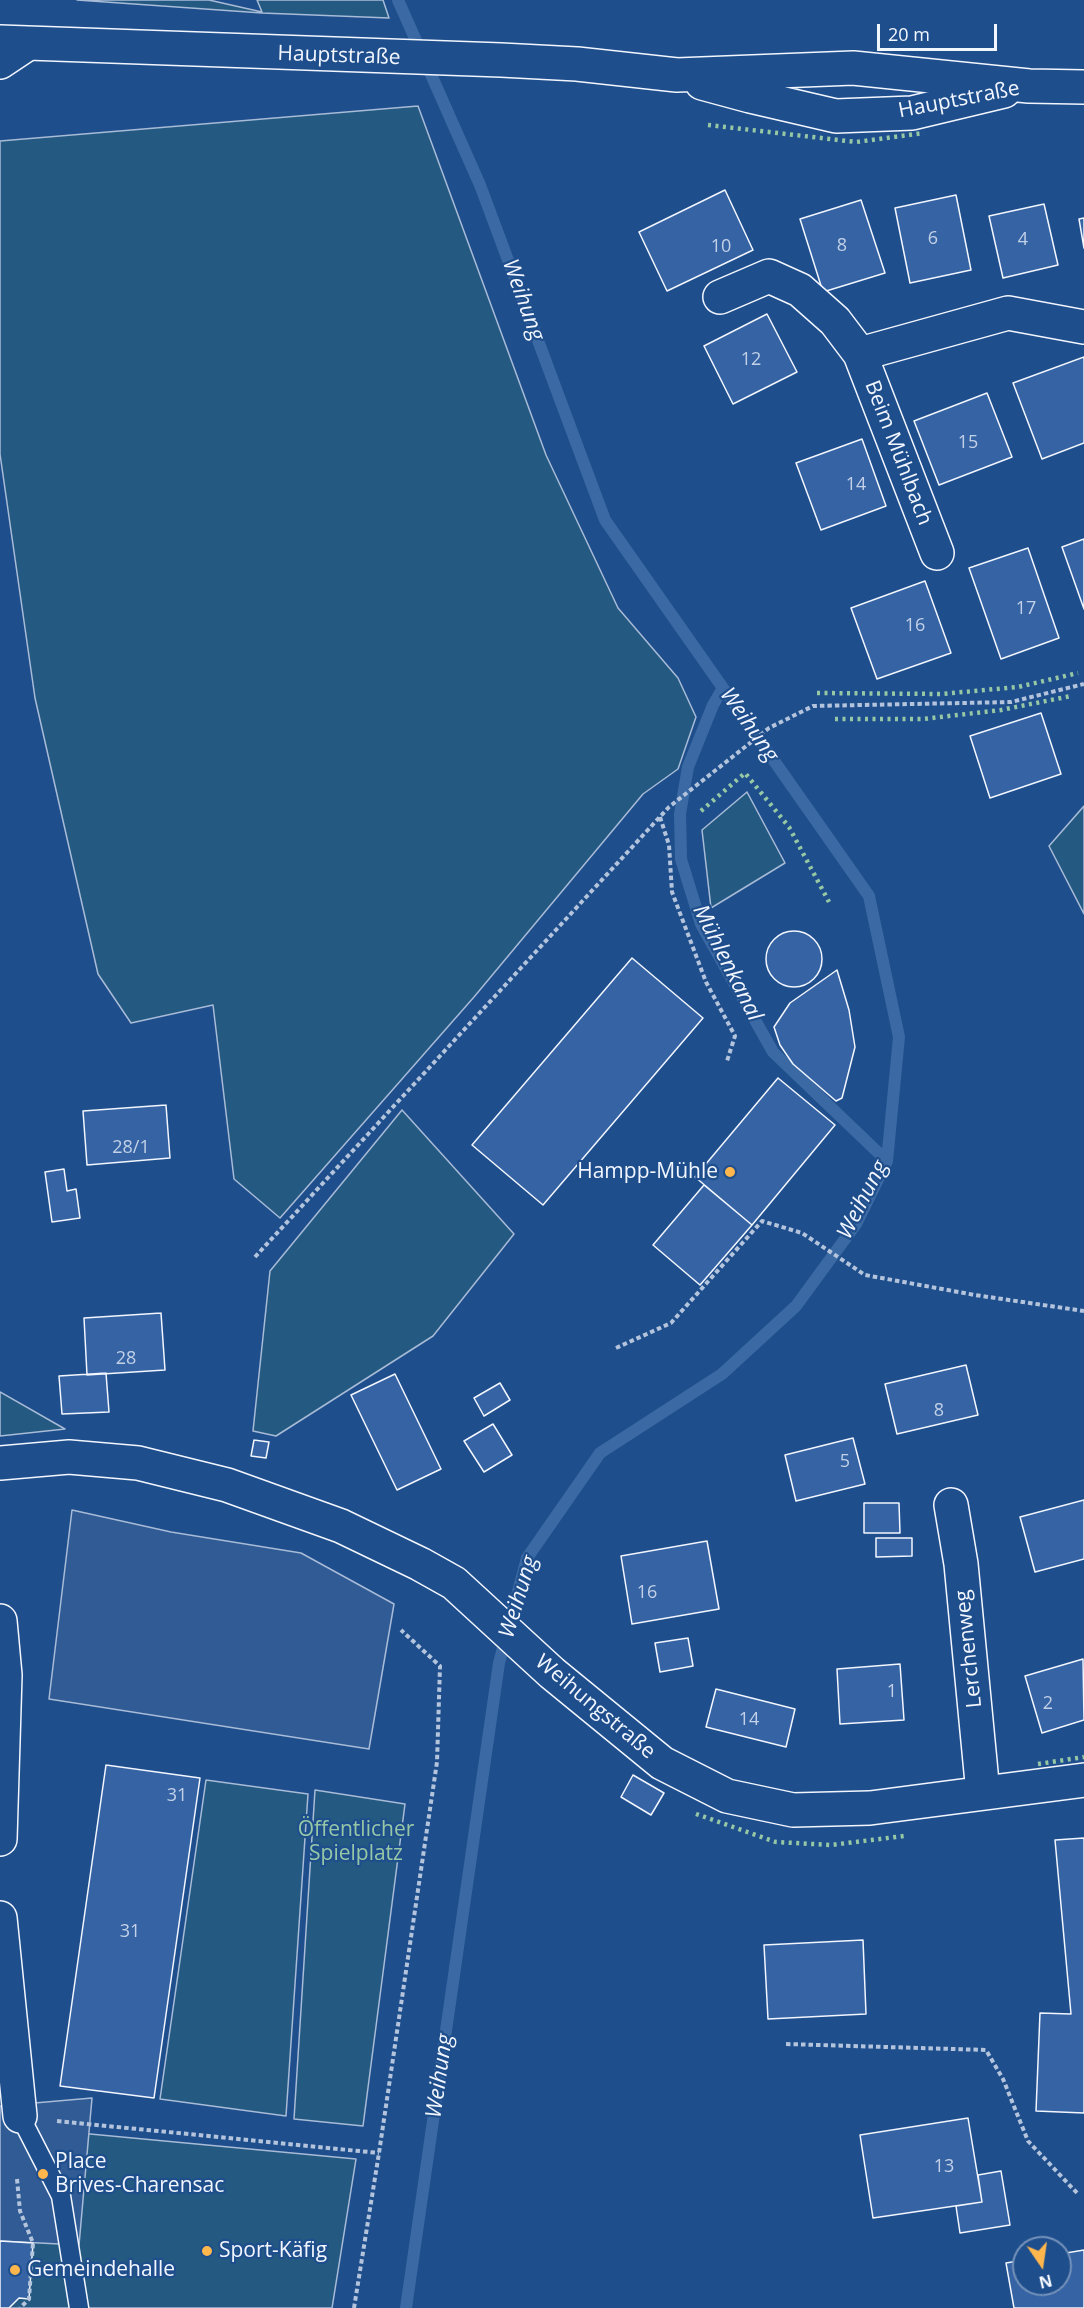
<!DOCTYPE html>
<html>
<head>
<meta charset="utf-8">
<style>
	body { margin:0 }
	#map { position:relative; width:1084px; height:2308px; overflow:hidden; background:#1f4e8c; font-family:"Open Sans",sans-serif }
	canvas { display:block }
	.north { position:absolute; left:1012px; top:2236px; width:60px; height:60px; box-sizing:border-box; background:#1f4e8c; border:2px solid #7391ba; border-radius:50%; rotate:167deg; font-size:16px; font-weight:700; line-height:24px; text-align:center; color:#f2f6ff }
	.north::after { content:''; display:block; margin:auto; width:21px; height:27px; background:#ffb74d; clip-path:polygon(50% 0,100% 100%,50% 72%,0 100%) }
	.scale { position:absolute; left:877px; top:24px; width:120px; height:27px; box-sizing:border-box; border:3px solid #f2f6ff; border-top:0; padding-left:8px; font-size:18px; line-height:21px; white-space:nowrap; color:#f2f6ff; -webkit-text-stroke:4px #1f4e8c; paint-order:stroke }
</style>
</head>
<body>
<div id="map">
<canvas width="1084" height="2308"></canvas>
<div class="north">N</div>
<div class="scale">20 m</div>
</div>
<script>
const ctx = document.querySelector('canvas').getContext('2d');
ctx.lineJoin = 'round';
function fill(path, color) { ctx.fillStyle = color; ctx.fill(path, 'evenodd'); }
const poly = rows => new Path2D(rows.map(r => 'M' + r).join(''));
function stroke(path, color, width, dash) { ctx.strokeStyle = color; ctx.lineWidth = width; ctx.lineCap = dash ? 'butt' : 'round'; ctx.setLineDash(dash || []); ctx.stroke(path); }
function write(font, color, halo, rows, align = 'center') {
  ctx.font = font + ' "Open Sans",sans-serif'; ctx.lineWidth = 4.5; ctx.setLineDash([]); ctx.textBaseline = 'middle'; ctx.strokeStyle = halo; ctx.fillStyle = color; for (const [text, x, y, turn = 0] of rows) {
    ctx.save(); ctx.translate(x, y); ctx.rotate((+turn || 0) * Math.PI / 180); ctx.textAlign = isNaN(turn) ? turn : align; if (halo) ctx.strokeText(text, 0, 0); ctx.fillText(text, 0, 0); ctx.restore();
  }
}
const green = poly([
	[77,0,209,0,262,12,257,0,383,0,389,18,262,13,77,0],
	[418,106,546,455,618,608,678,678,696,717,678,769,643,794,474,997,280,1218,234,1179,213,1005,131,1023,98,974,35,698,0,454,0,141,418,106],
	[747,792,785,863,711,908,702,830,747,792],
	[1084,806,1084,914,1049,846,1084,806],
	[402,1110,514,1234,433,1336,276,1436,253,1431,270,1271,402,1110],
	[0,1392,65,1429,0,1436,0,1392],
	[206,1780,308,1794,286,2116,160,2099,206,1780],
	[315,1790,405,1804,363,2126,294,2119,315,1790],
	[5,2126,356,2159,332,2308,0,2308,0,2127,5,2126]
]);
fill(green, '#245a82');
stroke(green, '#a8bbd7', 1.5);
const parking = poly([
	[72,1510,171,1532,301,1553,394,1604,369,1749,49,1699,72,1510],
	[92,2098,79,2245,0,2241,0,2106,92,2098]
]);
fill(parking, '#305b95');
stroke(parking, '#a8bbd7', 1.5);
stroke(poly([
	[398,0,480,185,605,520,869,896,899,1037,887,1161,856,1224,796,1306,722,1374,600,1453,527,1558,499,1663,406,2308],
	[723,688,713,705,688,767,680,814,681,859,701,924,773,1052,887,1161]
]), '#3b69a3', 12);
const building = poly([
	[725,190,753,250,667,291,639,232,725,190],
	[956,195,971,270,910,283,895,208,956,195],
	[861,200,885,273,823,292,800,219,861,200],
	[1044,204,1058,265,1003,278,989,216,1044,204],
	[1084,218,1084,248,1079,219,1084,218],
	[767,314,797,372,733,404,704,346,767,314],
	[1084,357,1084,443,1042,459,1013,383,1084,357],
	[987,393,1012,457,939,485,914,421,987,393],
	[862,439,886,506,821,530,796,463,862,439],
	[1084,539,1084,609,1062,547,1084,539],
	[1028,548,1059,638,1001,659,969,568,1028,548],
	[925,581,951,653,877,679,851,608,925,581],
	[1041,713,1061,774,990,798,970,736,1041,713],
	'766 959a28 28 0 1 1 56 0a28 28 0 1 1-56 0Z',
	[632,958,703,1018,543,1205,472,1145,632,958],
	[837,970,849,1010,855,1047,842,1098,836,1101,793,1064,780,1045,774,1027,790,1003,837,970],
	[778,1078,835,1125,752,1225,695,1177,778,1078],
	[166,1105,170,1158,87,1165,83,1111,166,1105],
	[64,1169,67,1191,76,1189,80,1218,52,1222,45,1172,64,1169],
	[704,1185,752,1225,700,1285,653,1245,704,1185],
	[161,1313,165,1370,87,1375,84,1318,161,1313],
	[966,1365,978,1415,897,1434,885,1384,966,1365],
	[106,1373,109,1412,62,1414,59,1376,106,1373],
	[395,1374,441,1469,397,1490,351,1395,395,1374],
	[500,1383,510,1400,484,1416,474,1398,500,1383],
	[493,1424,512,1455,484,1472,464,1441,493,1424],
	[853,1438,865,1484,796,1501,785,1455,853,1438],
	[254,1440,269,1442,266,1458,251,1456,254,1440],
	[1084,1500,1084,1559,1035,1572,1020,1517,1084,1500],
	[864,1503,899,1503,900,1533,864,1533,864,1503],
	[876,1538,912,1538,912,1556,876,1557,876,1538],
	[707,1541,719,1609,632,1624,621,1556,707,1541],
	[688,1638,693,1666,660,1672,655,1643,688,1638],
	[1083,1659,1084,1720,1042,1733,1025,1676,1083,1659],
	[900,1664,904,1720,840,1724,837,1669,900,1664],
	[716,1689,795,1709,786,1747,706,1727,716,1689],
	[106,1765,200,1778,154,2098,60,2086,106,1765],
	[633,1775,664,1793,651,1815,621,1797,633,1775],
	[1084,1838,1084,2113,1036,2111,1040,2013,1071,2014,1055,1840,1084,1838],
	[863,1940,866,2014,768,2019,764,1945,863,1940],
	[968,2118,982,2202,873,2218,860,2135,968,2118],
	[1001,2171,1010,2225,960,2233,956,2206,982,2202,978,2175,1001,2171],
	[0,2241,33,2243,29,2299,19,2298,9,2308,0,2308,0,2241],
	[1084,2250,1084,2308,1014,2308,1006,2263,1024,2260,1024,2284,1060,2284,1060,2254,1084,2250]
]);
fill(building, '#3563a3');
stroke(building, '#f2f6ff', 1.5);
const lane = poly([
	[20,2116,61,2196,79,2308]
]);
const street = poly([
	[0,62,27,44],
	[720,297,769,276,800,290,835,321,860,354,937,553],
	[860,354,1008,313,1084,327],
	[0,1463,69,1457,138,1463,227,1485,341,1526,420,1564,454,1583,552,1673,662,1763,727,1796,793,1810,870,1808,1084,1780],
	[951,1505,961,1564,983,1793],
	[0,1621,5,1675,0,1839],
	[0,1918,20,2116]
]);
const secondary = poly([
	[0,42,501,60,577,64,677,75,853,68,1029,86,1084,87],
	[702,83,750,96,836,116,912,113,1004,91]
]);
stroke(lane, '#f2f6ff', 21);
stroke(street, '#f2f6ff', 36);
stroke(secondary, '#f2f6ff', 36);
stroke(poly([
	[660,817,669,845,672,892,706,982,735,1036,727,1061],
	[255,1257,669,807,769,728,813,706,1011,702,1084,684],
	[616,1348,671,1323,762,1221,802,1233,865,1275,975,1295,1084,1311],
	[786,2044,986,2050,1003,2079,1028,2141,1077,2193],
	[57,2121,379,2153],
	[17,2179,20,2211,33,2243,29,2299,20,2308],
	[354,2308,379,2153,437,1762,440,1666,401,1630]
]), '#b3c4dc', 4, [4.5, 3]);
stroke(lane, '#1f4e8c', 18);
stroke(street, '#1f4e8c', 33);
stroke(secondary, '#1f4e8c', 33);
stroke(poly([
	[708,125,856,142,924,133],
	[817,693,941,694,1018,687,1078,673],
	[835,719,923,719,1001,710,1071,696],
	[701,811,745,773,789,827,829,902],
	[1038,1764,1084,1757],
	[696,1814,776,1842,831,1845,904,1836]
]), '#97c8a6', 4.5, [3, 4.5]);
for (const [x, y, r, color] of [
	[730,1172,6,"#ffb74d"],
	[43,2174,6,"#ffb74d"],
	[207,2251,6,"#ffb74d"],
	[15,2270,6,"#ffb74d"]
]) { const dot = new Path2D(); dot.arc(x, y, r, 0, 2 * Math.PI); ctx.fillStyle = color; ctx.fill(dot); stroke(dot, '#1f4e8c', 2); }
write('18px', '#c3d1e8', null, [
	["6",933,239],
	["4",1023,240],
	["8",842,246],
	["10",721,247],
	["12",751,360],
	["15",968,443],
	["14",856,485],
	["17",1026,609],
	["16",915,626],
	["28/1",131,1148],
	["28",126,1359],
	["8",939,1411],
	["5",845,1462],
	["16",647,1593],
	["1",892,1692],
	["2",1048,1704],
	["14",749,1720],
	["31",177,1796],
	["31",130,1932],
	["13",944,2167]
]);
write('21px', '#f2f6ff', '#1f4e8c', [
	["Hauptstraße",339,56,2],
	["Hauptstraße",959,100,-11],
	["Beim Mühlbach",898,453,69],
	["Lerchenweg",969,1649,-96],
	["Weihungstraße",595,1707,40]
]);
write('21px', '#f2f6ff', '#1f4e8c', [
	["Hampp-Mühle",718,1172,"right"],
	["Place",55,2162],
	["Brives-Charensac",55,2186],
	["Sport-Käfig",219,2251],
	["Gemeindehalle",27,2270]
], 'left');
write('21px', '#97c8a6', '#1f4e8c', [
	["Öffentlicher",356,1830],
	["Spielplatz",356,1854]
]);
write('italic 22px', '#f2f6ff', '#1f4e8c', [
	["Weihung",523,300,70],
	["Weihung",749,725,55],
	["Mühlenkanal",727,963,63],
	["Weihung",863,1200,-63],
	["Weihung",519,1597,-73],
	["Weihung",440,2076,-82]
]);
</script>
</body>
</html>
